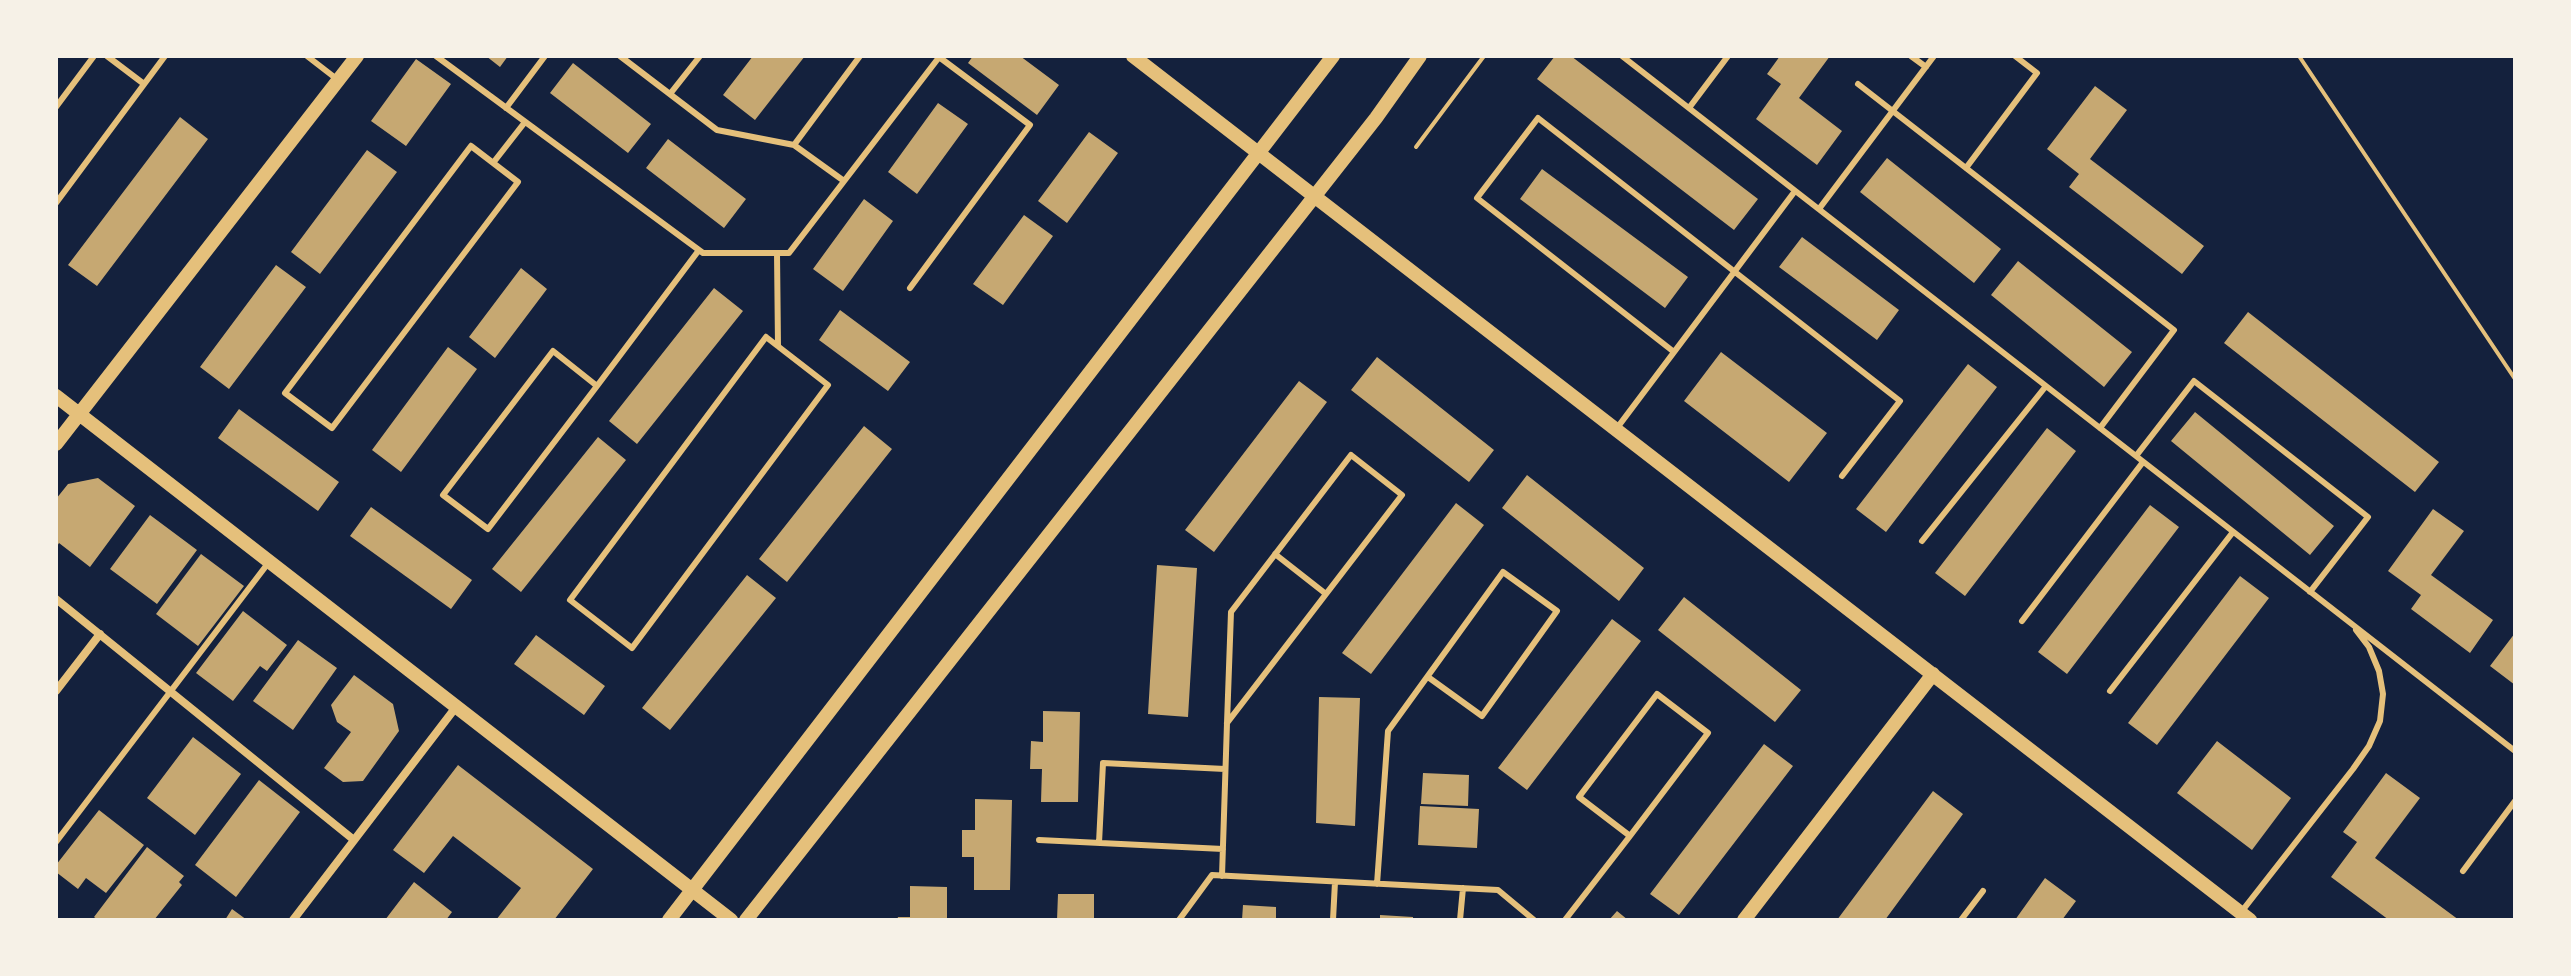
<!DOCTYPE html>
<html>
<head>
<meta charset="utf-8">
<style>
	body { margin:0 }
	#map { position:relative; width:2571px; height:976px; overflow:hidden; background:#14213d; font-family:Ubuntu,sans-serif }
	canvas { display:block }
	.frame { position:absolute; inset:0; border:58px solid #f6f1e7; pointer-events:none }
</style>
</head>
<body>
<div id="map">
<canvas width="2571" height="976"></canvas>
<div class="frame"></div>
</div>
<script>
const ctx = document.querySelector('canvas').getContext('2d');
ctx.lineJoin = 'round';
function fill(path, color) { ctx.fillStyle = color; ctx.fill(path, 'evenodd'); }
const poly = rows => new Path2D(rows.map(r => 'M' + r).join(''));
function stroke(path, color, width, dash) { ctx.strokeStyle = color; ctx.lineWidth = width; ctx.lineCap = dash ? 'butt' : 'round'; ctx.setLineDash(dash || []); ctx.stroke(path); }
fill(poly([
	[486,56,508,56,500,67],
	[753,56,805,56,755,120,723,95],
	[973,56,1020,56,1059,85,1037,115,968,63],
	[1555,56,1571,56,1758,199,1734,230,1537,79],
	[1780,56,1830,56,1799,98,1842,131,1817,165,1756,119,1781,84,1767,74],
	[416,59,451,84,406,146,371,121],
	[573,63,651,124,628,153,550,93],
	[2095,86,2127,110,2090,159,2204,246,2182,274,2069,187,2079,174,2047,149],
	[938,103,968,124,917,194,888,172],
	[180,117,208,139,97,286,68,265],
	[1089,132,1118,153,1067,223,1038,201],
	[668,139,746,199,724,228,646,168],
	[367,150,397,172,320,274,291,252],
	[1887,158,2001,249,1974,283,1860,192],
	[1542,169,1688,277,1665,308,1520,199],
	[864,199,893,221,843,291,813,269],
	[1024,215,1053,236,1003,305,973,284],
	[1802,237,1899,310,1877,340,1779,267],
	[2018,261,2132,352,2104,387,1991,295],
	[276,265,306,287,229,389,200,367],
	[521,268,547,289,495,358,469,337],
	[714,288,743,311,637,444,609,421],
	[840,310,910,362,888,391,819,340],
	[2248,312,2439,462,2415,492,2224,343],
	[448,347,477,369,401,472,372,450],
	[1721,352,1827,433,1789,482,1684,401],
	[1377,357,1494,450,1469,482,1351,390],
	[1968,364,1997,387,1886,532,1856,509],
	[1299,381,1327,402,1214,552,1185,530],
	[239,409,339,482,318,511,218,438],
	[2195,412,2334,526,2310,555,2171,441],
	[864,426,892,449,787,582,759,559],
	[2047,428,2076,451,1965,596,1935,573],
	[598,437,626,460,521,592,492,569],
	[1527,475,1644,568,1619,601,1502,508],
	[98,478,135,506,90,567,59,543,56,548,56,499,68,484],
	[1456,503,1484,525,1371,674,1342,653],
	[2150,505,2179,527,2067,674,2038,652],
	[371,507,472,580,451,609,350,536],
	[2433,509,2464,531,2431,575,2493,620,2470,653,2411,609,2421,595,2388,571],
	[150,515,197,550,157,604,110,569],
	[201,554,244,586,198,646,156,614],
	[1157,565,1197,568,1188,717,1148,714],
	[747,575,776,598,670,730,642,708],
	[2240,576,2269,598,2157,745,2128,723],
	[1684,597,1801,690,1775,722,1658,630],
	[243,611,287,645,267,671,260,666,233,701,196,673],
	[1612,619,1641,641,1527,790,1498,768],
	[2515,633,2515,685,2490,666],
	[536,635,605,686,584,715,514,664],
	[298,640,337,668,293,730,253,701],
	[354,675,393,704,399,731,363,781,343,782,324,768,351,732,337,722,331,705],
	[1319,697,1360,698,1355,826,1316,823],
	[1043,711,1080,712,1078,802,1041,802,1042,769,1030,769,1031,741,1043,742],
	[193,737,241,774,195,835,147,798],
	[2217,741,2291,798,2252,850,2177,793],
	[1764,744,1793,766,1679,915,1650,894],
	[458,765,593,869,554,920,496,920,521,888,453,836,424,873,393,850],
	[1423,773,1469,775,1468,806,1421,804],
	[2386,773,2420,798,2375,858,2459,920,2389,920,2331,877,2357,842,2343,832],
	[259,780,300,812,236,897,195,865],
	[1933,791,1963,814,1885,920,1837,920],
	[975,799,1012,800,1010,890,974,890,974,857,962,857,962,830,975,830],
	[1420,806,1479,809,1477,848,1418,845],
	[99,810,144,845,106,893,86,878,78,889,56,872,56,865],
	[147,847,184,876,179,882,182,885,154,920,112,920,110,918,98,920,94,917],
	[2045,878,2076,901,2062,920,2015,920],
	[414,882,452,912,446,920,385,920],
	[910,886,947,887,947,920,897,920,898,917,910,917],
	[1058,894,1094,894,1094,920,1057,920],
	[1243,905,1276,907,1276,920,1242,920],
	[232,909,247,920,225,920],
	[1617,911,1628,920,1609,920],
	[1380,915,1413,917,1413,920,1380,920]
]), '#c6a872');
stroke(poly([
	[2299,56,2515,379],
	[1416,147,1484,56]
]), '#e5c07b', 4);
stroke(poly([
	[107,56,144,84],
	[307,56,338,80],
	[436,56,703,253,789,253,940,56],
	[620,56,717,130,794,145,844,181],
	[1622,56,2515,751],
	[1911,56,1926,67],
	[1858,84,2174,330,2100,428],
	[670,94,700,56],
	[56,107,94,56],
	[506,108,545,56],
	[1689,108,1728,56],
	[794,145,860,56],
	[471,146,518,182,332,428,285,393,471,146],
	[493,163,525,122],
	[1966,168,2037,73,2015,56],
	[56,203,165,56],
	[1819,209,1934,56],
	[777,253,778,346],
	[910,288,1030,125,939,57],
	[766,337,828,385,632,648,570,600,766,337],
	[1674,352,1477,198,1538,118,1900,401,1842,476],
	[597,386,553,351,443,495,488,529,597,386,699,250],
	[1617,428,1795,191],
	[2136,456,2194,381,2368,517,2310,592],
	[1922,541,2046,386],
	[1275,554,1326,594],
	[2022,621,2143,462],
	[2110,691,2233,532],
	[1039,840,1223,849],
	[56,842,269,562],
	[1099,843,1103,763,1225,769],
	[2463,871,2515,801],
	[1222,876,1227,723,1231,612,1351,455,1402,495,1227,723],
	[1377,884,1388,731,1503,572,1557,611,1482,716,1428,677],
	[2242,911,2353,769,2369,746,2380,721,2383,694,2379,671,2369,647,2356,630],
	[1179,920,1212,875,1498,890,1534,920],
	[1333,920,1335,882],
	[1460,920,1463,888],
	[1565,920,1630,836,1708,733,1657,694,1579,797,1630,836],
	[1961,920,1983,891]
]), '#e5c07b', 6);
stroke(poly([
	[56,599,354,840],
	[56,691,100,634],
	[293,920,456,707]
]), '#e5c07b', 8);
stroke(poly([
	[1133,56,2250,920],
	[56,396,731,920],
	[56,444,357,56],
	[669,920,1333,56],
	[746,920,1376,118,1420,56],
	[1744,920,1933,674]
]), '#e5c07b', 14);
</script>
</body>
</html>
